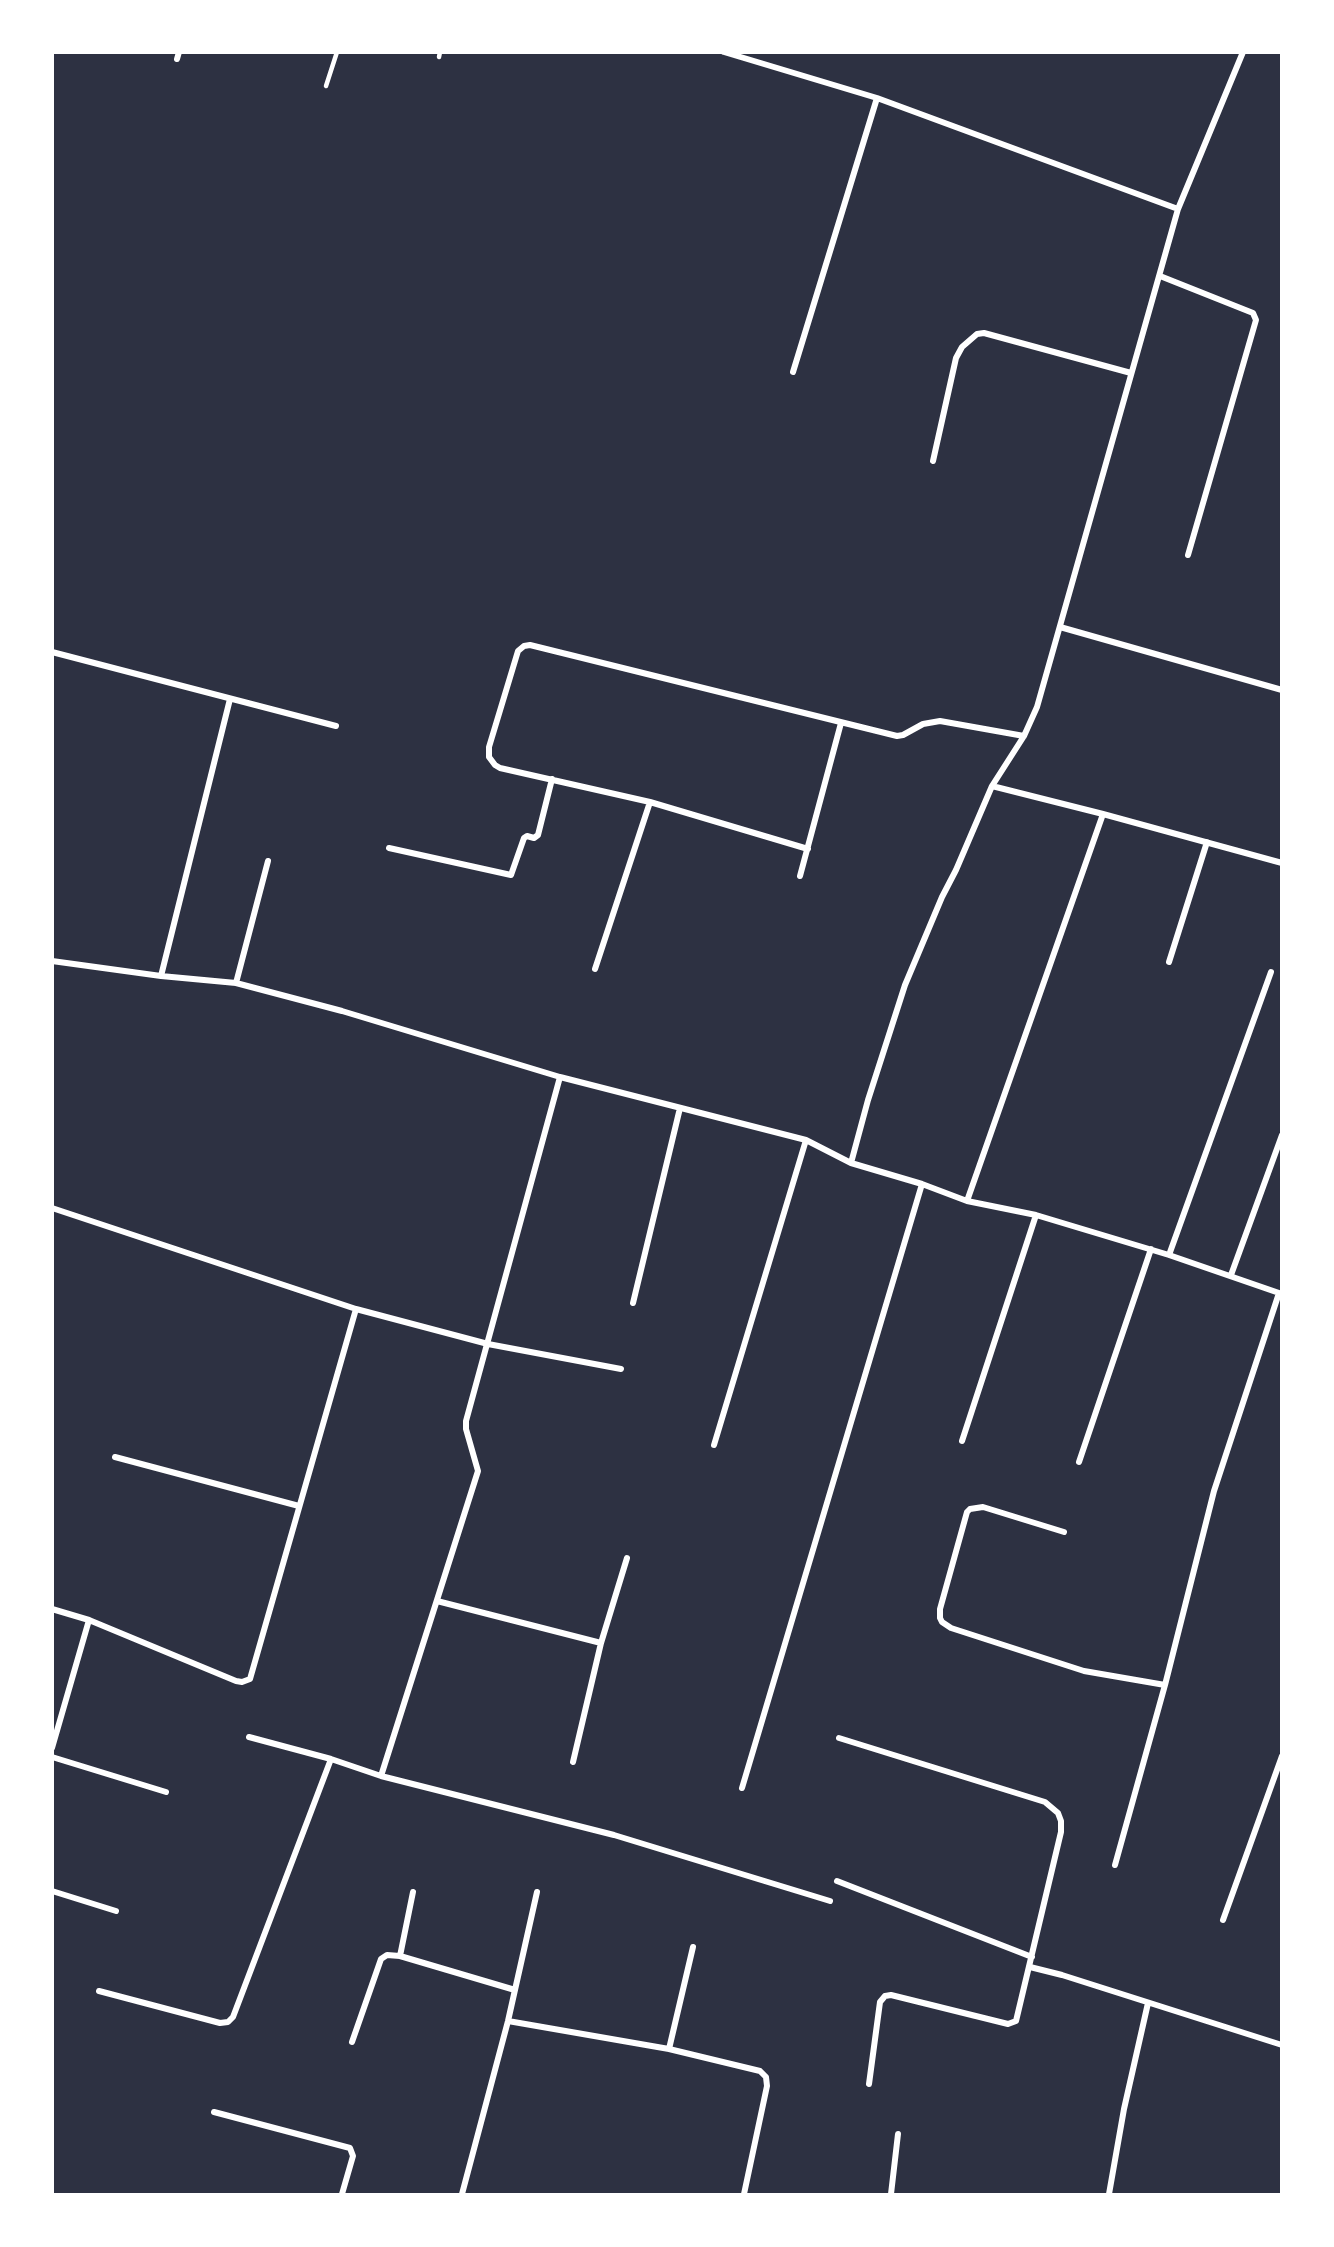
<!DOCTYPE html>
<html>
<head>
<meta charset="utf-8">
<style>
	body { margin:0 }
	#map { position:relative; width:1334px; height:2247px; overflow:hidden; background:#2d3142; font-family:Lato,sans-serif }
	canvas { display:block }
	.frame { position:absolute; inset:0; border:54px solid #fff; pointer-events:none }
</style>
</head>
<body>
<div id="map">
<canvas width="1334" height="2247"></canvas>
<div class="frame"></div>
</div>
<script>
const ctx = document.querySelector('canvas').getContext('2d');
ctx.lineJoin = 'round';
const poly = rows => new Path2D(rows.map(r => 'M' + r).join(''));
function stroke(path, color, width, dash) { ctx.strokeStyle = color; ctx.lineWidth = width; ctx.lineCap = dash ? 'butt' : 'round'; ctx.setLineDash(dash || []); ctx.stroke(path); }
stroke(poly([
	[439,57,440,52],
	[326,86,337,52]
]), '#fff', 4.5);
stroke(poly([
	[724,52,877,98,1178,209],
	[177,59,179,52],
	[1160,276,1248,311,1253,313,1256,320,1188,555],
	[793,372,877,98],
	[933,461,956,358,962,347,977,334,984,333,1131,373],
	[1060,627,1282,690],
	[52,652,336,726],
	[992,786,1103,814,1282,863],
	[389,848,511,875,524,838,527,836,534,838,538,835,552,779],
	[808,849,650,802,500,768,495,765,489,757,489,747,518,651,524,646,530,645,897,736,903,735,923,724,940,721,1024,736],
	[800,876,841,723],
	[52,961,161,976,236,983,342,1011,560,1077,806,1140,851,1163,922,1184,967,1201,1036,1215,1169,1255,1282,1294],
	[1169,962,1207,842],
	[595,969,650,802],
	[161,976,230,699],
	[236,983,268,861],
	[851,1163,868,1100,905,985,942,897,956,870,992,786,1024,736,1037,707,1178,209,1243,52],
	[967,1201,1103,814],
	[52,1208,356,1309,488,1344,621,1369],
	[1169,1255,1271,972],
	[1231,1275,1282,1135],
	[633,1303,680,1108],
	[962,1441,1036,1215],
	[714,1445,806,1140],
	[115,1457,299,1506],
	[1079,1462,1151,1249],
	[1064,1532,983,1507,970,1509,967,1512,940,1609,940,1618,942,1622,951,1628,1084,1671,1165,1685],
	[437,1601,601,1643],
	[52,1609,89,1620,236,1681,242,1682,250,1679,356,1309],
	[249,1737,331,1759,381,1776,614,1835,830,1901],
	[839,1738,1045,1802,1058,1813,1061,1821,1061,1832,1016,2021,1008,2024,891,1995,885,1996,880,2002,869,2084],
	[52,1748,89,1620],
	[52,1757,166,1792],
	[573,1762,601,1643,627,1558],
	[381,1776,478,1471,466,1429,466,1421,560,1077],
	[742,1788,922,1184],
	[1115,1865,1165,1685,1214,1491,1279,1293],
	[837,1881,1032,1957],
	[52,1891,116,1911],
	[413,1892,400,1956,515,1990],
	[1223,1920,1282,1756],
	[1030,1967,1062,1975,1282,2045],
	[99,1991,220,2023,228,2022,233,2017,331,1759],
	[508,2021,669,2049,760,2071,766,2077,767,2086,744,2194],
	[352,2042,381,1959,387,1955,400,1956],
	[669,2049,693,1947],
	[214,2112,350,2148,353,2156,342,2194],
	[462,2194,508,2021,537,1892],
	[891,2194,898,2134],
	[1109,2194,1124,2109,1148,2003]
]), '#fff', 6);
</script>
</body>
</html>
